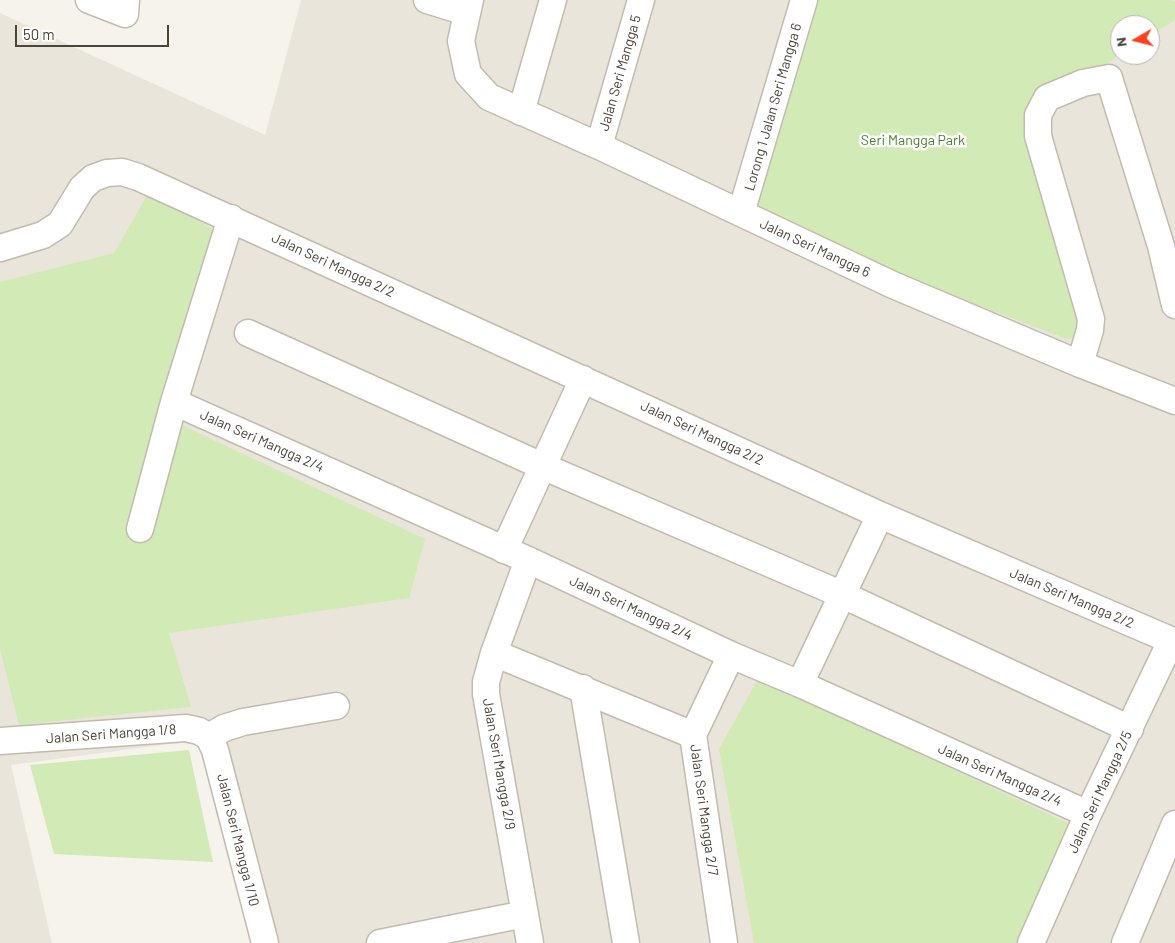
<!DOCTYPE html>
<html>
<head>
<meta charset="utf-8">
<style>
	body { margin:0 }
	#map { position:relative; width:1175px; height:943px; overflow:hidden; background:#f6f3ec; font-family:Barlow,sans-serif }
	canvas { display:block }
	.north { position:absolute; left:1110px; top:15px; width:50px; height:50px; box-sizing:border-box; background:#fff; border:1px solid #b7b4b0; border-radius:50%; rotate:262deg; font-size:14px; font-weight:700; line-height:20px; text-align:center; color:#4b4439 }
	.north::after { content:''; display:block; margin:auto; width:18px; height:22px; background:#fc3f1d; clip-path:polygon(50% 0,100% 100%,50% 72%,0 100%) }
	.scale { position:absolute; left:15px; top:25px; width:154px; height:22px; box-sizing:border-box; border:2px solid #4b4439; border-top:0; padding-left:6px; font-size:15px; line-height:18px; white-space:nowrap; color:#4b4439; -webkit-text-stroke:4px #fff; paint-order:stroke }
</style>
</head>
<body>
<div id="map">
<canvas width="1175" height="943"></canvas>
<div class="north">N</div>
<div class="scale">50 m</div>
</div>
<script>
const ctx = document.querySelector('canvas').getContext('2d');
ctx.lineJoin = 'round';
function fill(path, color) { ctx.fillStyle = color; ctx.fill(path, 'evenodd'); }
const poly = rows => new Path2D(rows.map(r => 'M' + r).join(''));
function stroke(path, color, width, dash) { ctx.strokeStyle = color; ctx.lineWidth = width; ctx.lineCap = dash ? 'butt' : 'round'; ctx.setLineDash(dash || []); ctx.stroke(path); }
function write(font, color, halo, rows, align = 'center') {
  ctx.font = font + ' Barlow,sans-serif'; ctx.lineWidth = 5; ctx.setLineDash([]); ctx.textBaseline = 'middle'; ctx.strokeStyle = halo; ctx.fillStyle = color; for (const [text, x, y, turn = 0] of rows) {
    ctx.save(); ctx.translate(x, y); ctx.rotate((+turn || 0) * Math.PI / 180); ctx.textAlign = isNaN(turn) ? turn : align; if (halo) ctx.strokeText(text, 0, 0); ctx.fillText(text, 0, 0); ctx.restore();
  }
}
fill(poly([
	[301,0,1175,0,1175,943,261,943,207,739,11,765,52,943,0,943,0,13,265,135],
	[1120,25,1150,25,1150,55,1120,55]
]), '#eae5da');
fill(poly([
	[819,0,1170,0,1175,2,1175,20,1150,36,1150,25,1120,25,1120,55,1039,106,1093,335,1067,339,752,220],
	[149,192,223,235,179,424,425,539,409,598,169,633,191,707,19,725,0,649,0,282,114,253],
	[758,679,1072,825,1019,943,754,943,719,749],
	[189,750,213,862,54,854,30,765]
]), '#d2eab5');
const minor = poly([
	[89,0,125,14,126,0],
	[427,0,466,12],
	[470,0,461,41,468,74,489,97,599,146,893,285,1080,364,1175,401],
	[521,112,553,0],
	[599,146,641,0],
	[741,213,804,0],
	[0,248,43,235,60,224,82,188,93,178,107,173,122,172,138,177,880,515,1175,642],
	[248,333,542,466,843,595,1130,729],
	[1080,364,1090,330,1091,319,1038,136,1038,115,1047,98,1083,83,1109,78,1161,246,1175,305],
	[174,402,528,560,731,655,800,684,1088,814],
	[140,529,174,402,231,218],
	[504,550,583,379],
	[528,560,494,653,486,682,486,694,530,943],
	[494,653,693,735],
	[800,684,880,515],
	[583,688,626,943],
	[209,737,215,750,265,943],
	[0,741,186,728,199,731,209,737,224,728,243,722,336,706],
	[380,943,525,914],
	[724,943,693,735,731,655],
	[1031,943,1088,814,1171,641],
	[1125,943,1175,824]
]);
stroke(minor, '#c2bbae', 29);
stroke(minor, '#fff', 26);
write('14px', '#4b4439', '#fff', [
	["Jalan Seri Mangga 5",620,73,-74],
	["Lorong 1 Jalan Seri Mangga 6",773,107,-74],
	["Jalan Seri Mangga 6",815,248,25],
	["Jalan Seri Mangga 2/2",333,265,25],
	["Jalan Seri Mangga 2/2",702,433,25],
	["Jalan Seri Mangga 2/4",262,441,24],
	["Jalan Seri Mangga 2/2",1072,598,23],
	["Jalan Seri Mangga 2/4",631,608,25],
	["Jalan Seri Mangga 1/8",111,734,-4],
	["Jalan Seri Mangga 2/9",499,764,80],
	["Jalan Seri Mangga 2/4",1000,775,24],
	["Jalan Seri Mangga 2/5",1100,792,-65],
	["Jalan Seri Mangga 2/7",704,810,82],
	["Jalan Seri Mangga 1/10",238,840,76]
]);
write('14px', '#4a7f2a', '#fff', [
	["Seri Mangga Park",913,140]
]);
</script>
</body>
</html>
